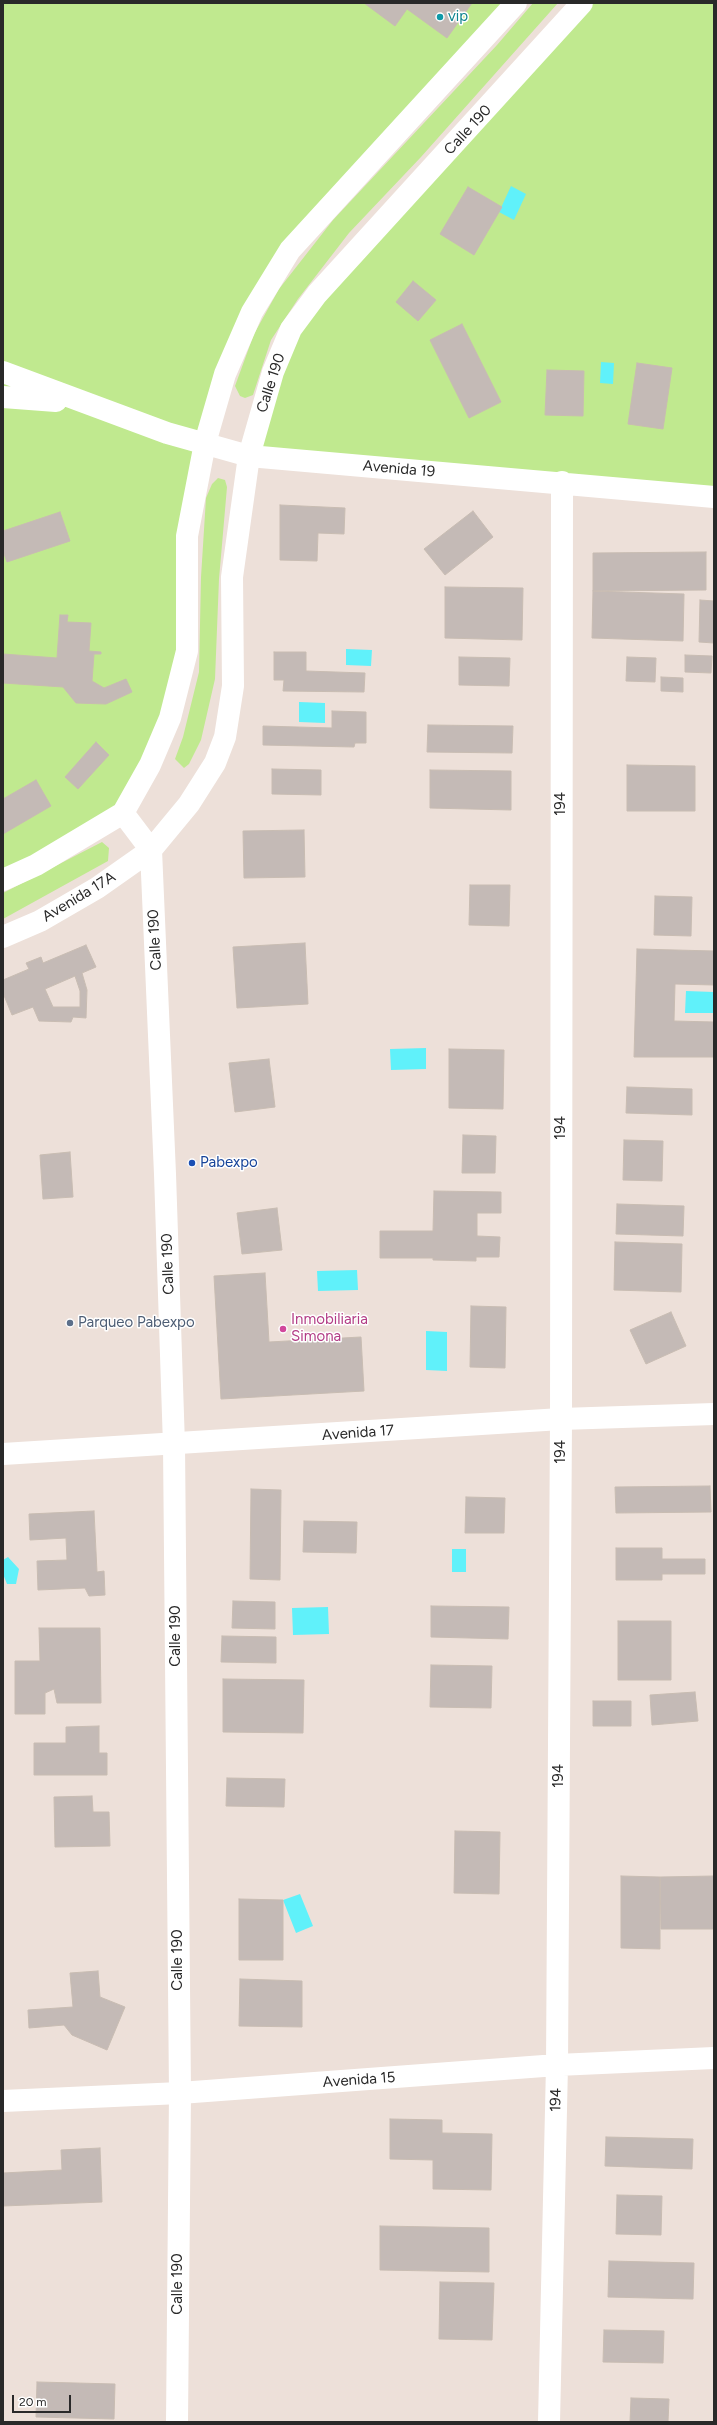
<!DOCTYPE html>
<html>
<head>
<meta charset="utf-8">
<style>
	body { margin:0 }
	#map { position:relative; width:717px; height:2425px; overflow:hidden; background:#ede0d9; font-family:Figtree,sans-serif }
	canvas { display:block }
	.frame { position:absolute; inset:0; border:4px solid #292929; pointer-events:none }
	.scale { position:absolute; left:12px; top:2395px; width:59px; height:18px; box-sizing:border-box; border:2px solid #292929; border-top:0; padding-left:5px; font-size:12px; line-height:14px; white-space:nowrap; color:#292929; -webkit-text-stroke:3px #fff; paint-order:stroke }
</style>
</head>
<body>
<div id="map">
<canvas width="717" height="2425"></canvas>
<div class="frame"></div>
<div class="scale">20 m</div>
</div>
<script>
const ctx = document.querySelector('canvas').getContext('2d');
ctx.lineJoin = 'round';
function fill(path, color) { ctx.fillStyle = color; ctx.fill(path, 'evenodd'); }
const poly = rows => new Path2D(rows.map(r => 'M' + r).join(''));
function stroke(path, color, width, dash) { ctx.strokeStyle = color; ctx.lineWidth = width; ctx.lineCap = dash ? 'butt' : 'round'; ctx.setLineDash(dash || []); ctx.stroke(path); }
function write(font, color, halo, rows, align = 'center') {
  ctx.font = font + ' Figtree,sans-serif'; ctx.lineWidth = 3; ctx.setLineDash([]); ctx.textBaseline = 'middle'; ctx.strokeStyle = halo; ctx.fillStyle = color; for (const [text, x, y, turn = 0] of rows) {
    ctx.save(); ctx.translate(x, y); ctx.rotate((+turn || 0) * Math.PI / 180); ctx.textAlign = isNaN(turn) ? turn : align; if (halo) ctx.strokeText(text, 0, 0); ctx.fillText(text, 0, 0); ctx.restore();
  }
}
fill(poly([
	[3,3,516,3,290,250,205,443,187,651,123,813,3,880],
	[533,3,558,3,421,157,349,233,298,299,271,340,253,395,245,398,240,396,235,386,254,334,279,289,333,220,497,45],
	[582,3,714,3,714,497,249,456,291,329],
	[218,478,225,480,227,487,219,579,215,679,201,740,189,764,184,768,175,759,183,737,199,672,201,577,206,498,212,484],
	[102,842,109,848,108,861,3,919,3,893]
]), '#c0e98f');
fill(poly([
	[511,186,526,194,514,220,499,212],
	[601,362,614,363,613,384,600,383],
	[346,649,372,650,371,666,346,665],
	[299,702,325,703,325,723,299,722],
	[686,991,714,992,714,1013,685,1013],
	[426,1048,426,1069,391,1070,390,1049],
	[357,1270,358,1290,318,1291,317,1271],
	[426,1331,447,1332,447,1371,426,1370],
	[452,1549,466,1549,466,1572,452,1572],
	[8,1557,19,1569,16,1584,7,1584,3,1574,3,1560],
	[328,1607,329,1634,293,1635,292,1608],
	[300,1894,313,1926,296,1933,283,1900]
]), '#60f1fa');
const building = poly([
	[364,3,472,3,447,38,407,9,395,26,364,3],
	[468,187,502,207,474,255,440,234,468,187],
	[413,281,436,300,418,321,396,302,413,281],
	[462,324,501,402,469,418,430,340,462,324],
	[637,363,672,368,663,429,628,424,637,363],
	[547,370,584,371,583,416,545,415,547,370],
	[280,505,345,508,344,534,318,533,317,561,280,560,280,505],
	[473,511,493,537,445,575,424,549,473,511],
	[60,512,70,541,7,562,3,551,3,531,60,512],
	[706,552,706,590,593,591,593,553,706,552],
	[445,587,523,588,522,640,445,638,445,587],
	[593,591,684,594,683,641,592,638,593,591],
	[700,600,714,601,714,643,699,642,700,600],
	[60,615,68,615,67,622,91,623,89,651,101,652,101,654,94,654,92,681,104,688,126,679,132,692,106,704,76,703,63,687,3,683,3,654,57,658,60,615],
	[274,652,306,652,306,671,365,673,364,692,283,691,284,680,274,680,274,652],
	[685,655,712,656,711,673,685,672,685,655],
	[459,657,510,658,509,686,459,685,459,657],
	[627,657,656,658,655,682,626,681,627,657],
	[661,677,683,678,683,692,661,691,661,677],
	[332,711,366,712,366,743,355,743,354,747,263,745,263,726,332,728,332,711],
	[428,725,513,726,512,753,427,752,428,725],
	[96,742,109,755,78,789,65,777,96,742],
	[627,765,695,766,695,811,627,811,627,765],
	[272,769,321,770,321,795,272,794,272,769],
	[430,770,511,771,511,810,430,808,430,770],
	[36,780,51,806,3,834,3,799,36,780],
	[304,830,305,877,244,878,243,831,304,830],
	[470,885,510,885,509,926,469,925,470,885],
	[655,896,692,897,691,936,654,935,655,896],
	[305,943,308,1004,237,1008,233,947,305,943],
	[86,945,96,967,82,973,87,990,86,1018,73,1017,71,1022,39,1021,33,1007,12,1015,3,993,3,980,29,969,26,963,41,957,43,963,86,945],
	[75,976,80,991,80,1007,53,1007,45,989,75,976],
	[637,949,714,951,714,985,675,984,674,1021,714,1022,714,1057,634,1057,637,949],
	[449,1049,504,1050,503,1109,449,1108,449,1049],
	[269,1059,275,1107,235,1112,229,1063,269,1059],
	[627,1087,692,1089,692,1115,626,1113,627,1087],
	[463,1135,496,1136,495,1173,462,1173,463,1135],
	[624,1140,663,1141,662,1181,623,1180,624,1140],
	[70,1152,73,1197,43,1199,40,1155,70,1152],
	[434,1191,501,1192,501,1213,477,1213,477,1236,500,1237,499,1257,476,1257,476,1261,433,1260,433,1258,380,1258,380,1231,433,1231,434,1191],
	[617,1204,684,1206,683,1236,616,1234,617,1204],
	[277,1208,282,1250,242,1254,237,1213,277,1208],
	[615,1242,682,1244,681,1292,614,1290,615,1242],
	[265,1273,269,1342,361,1337,364,1391,221,1399,214,1276,265,1273],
	[471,1306,506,1307,505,1368,470,1367,471,1306],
	[671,1312,686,1346,646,1364,630,1330,671,1312],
	[710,1486,711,1512,616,1513,615,1487,710,1486],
	[251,1489,281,1490,280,1580,250,1579,251,1489],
	[466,1497,505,1498,504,1533,465,1533,466,1497],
	[94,1511,97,1572,104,1571,105,1595,89,1596,85,1588,38,1590,37,1561,67,1560,66,1538,30,1540,29,1514,94,1511],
	[304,1521,357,1522,356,1553,303,1552,304,1521],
	[616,1548,662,1548,662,1559,705,1559,705,1574,662,1574,662,1580,616,1580,616,1548],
	[233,1601,275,1602,275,1629,232,1628,233,1601],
	[431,1606,509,1607,508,1639,431,1637,431,1606],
	[618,1621,671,1621,671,1680,618,1680,618,1621],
	[39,1628,100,1628,101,1703,57,1703,54,1689,45,1693,45,1714,15,1714,15,1661,40,1661,39,1628],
	[222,1636,276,1637,276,1663,221,1662,222,1636],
	[431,1665,492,1666,491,1708,430,1707,431,1665],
	[223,1679,304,1680,303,1733,223,1732,223,1679],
	[695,1692,698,1721,652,1725,650,1695,695,1692],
	[593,1701,631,1701,631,1726,593,1726,593,1701],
	[99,1726,99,1753,107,1753,107,1775,34,1775,34,1743,66,1743,66,1727,99,1726],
	[227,1778,285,1779,284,1807,226,1806,227,1778],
	[92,1796,93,1812,109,1812,110,1846,55,1847,54,1797,92,1796],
	[455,1831,500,1832,499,1894,454,1893,455,1831],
	[621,1876,660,1877,660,1949,621,1948,621,1876],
	[714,1876,714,1929,661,1929,660,1877,714,1876],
	[239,1899,283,1900,283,1960,239,1960,239,1899],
	[98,1971,100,1997,125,2007,107,2050,72,2035,64,2025,29,2028,28,2010,73,2007,70,1973,98,1971],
	[240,1979,302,1981,302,2027,239,2026,240,1979],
	[390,2119,442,2120,442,2133,492,2134,491,2190,433,2189,433,2160,390,2159,390,2119],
	[606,2137,693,2139,692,2169,605,2166,606,2137],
	[100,2148,102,2202,3,2206,3,2173,62,2170,61,2150,100,2148],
	[617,2195,662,2196,661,2235,616,2234,617,2195],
	[380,2226,489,2228,489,2272,380,2270,380,2226],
	[609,2261,694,2263,693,2299,608,2297,609,2261],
	[440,2282,494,2283,492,2340,439,2339,440,2282],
	[604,2330,664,2331,663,2363,603,2362,604,2330],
	[37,2382,115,2384,114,2419,36,2417,37,2382],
	[631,2398,669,2399,668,2422,630,2422,631,2398]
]);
fill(building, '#c4bab6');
stroke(building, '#c8bcb2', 1);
stroke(poly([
	[3,372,167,433,249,456,714,497],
	[3,397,56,401],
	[3,2101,180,2093,557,2065,714,2058],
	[549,2422,557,2065,561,1419,562,482]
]), '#fff', 22);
stroke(poly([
	[3,1454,561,1419,714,1414]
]), '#fff', 22);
stroke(poly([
	[123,813,151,850,165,1174,174,1445,180,2093,177,2422],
	[3,880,36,865,123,813,150,765,170,718,187,651,187,536,205,443,225,374,252,312,290,250,516,3],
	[3,937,40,921,97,888,151,850,189,804,215,763,225,737,233,686,232,577,249,456,273,372,291,329,317,294,582,3]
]), '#fff', 22);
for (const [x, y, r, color] of [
	[440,17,4,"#0f9aa8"],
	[192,1163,4,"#1a4fb4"],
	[70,1323,4,"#5c6f8a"],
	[283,1329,4,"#d1479c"]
]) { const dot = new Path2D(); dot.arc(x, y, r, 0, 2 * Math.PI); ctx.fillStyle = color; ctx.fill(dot); stroke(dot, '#fff', 1.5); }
write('15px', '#0d838f', '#fff', [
	["vip",448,17]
], 'left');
write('15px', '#292929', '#fff', [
	["Calle 190",468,130,-47],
	["Calle 190",271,383,-72],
	["Avenida 19",399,469,5],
	["194",561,804,-90],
	["Avenida 17A",79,897,-31],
	["Calle 190",155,940,-93],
	["194",561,1128,-90],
	["Calle 190",168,1264,-92],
	["Avenida 17",358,1433,-4],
	["194",561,1452,-90],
	["Calle 190",176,1636,-90],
	["194",559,1776,-90],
	["Calle 190",178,1960,-90],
	["Avenida 15",359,2080,-4],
	["194",556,2100,-89],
	["Calle 190",178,2284,-90]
]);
write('15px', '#164399', '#fff', [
	["Pabexpo",200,1163]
], 'left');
write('15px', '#b23c85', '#fff', [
	["Inmobiliaria",291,1320],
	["Simona",291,1337]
], 'left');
write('15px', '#4e5e75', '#fff', [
	["Parqueo Pabexpo",78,1323]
], 'left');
</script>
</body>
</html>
